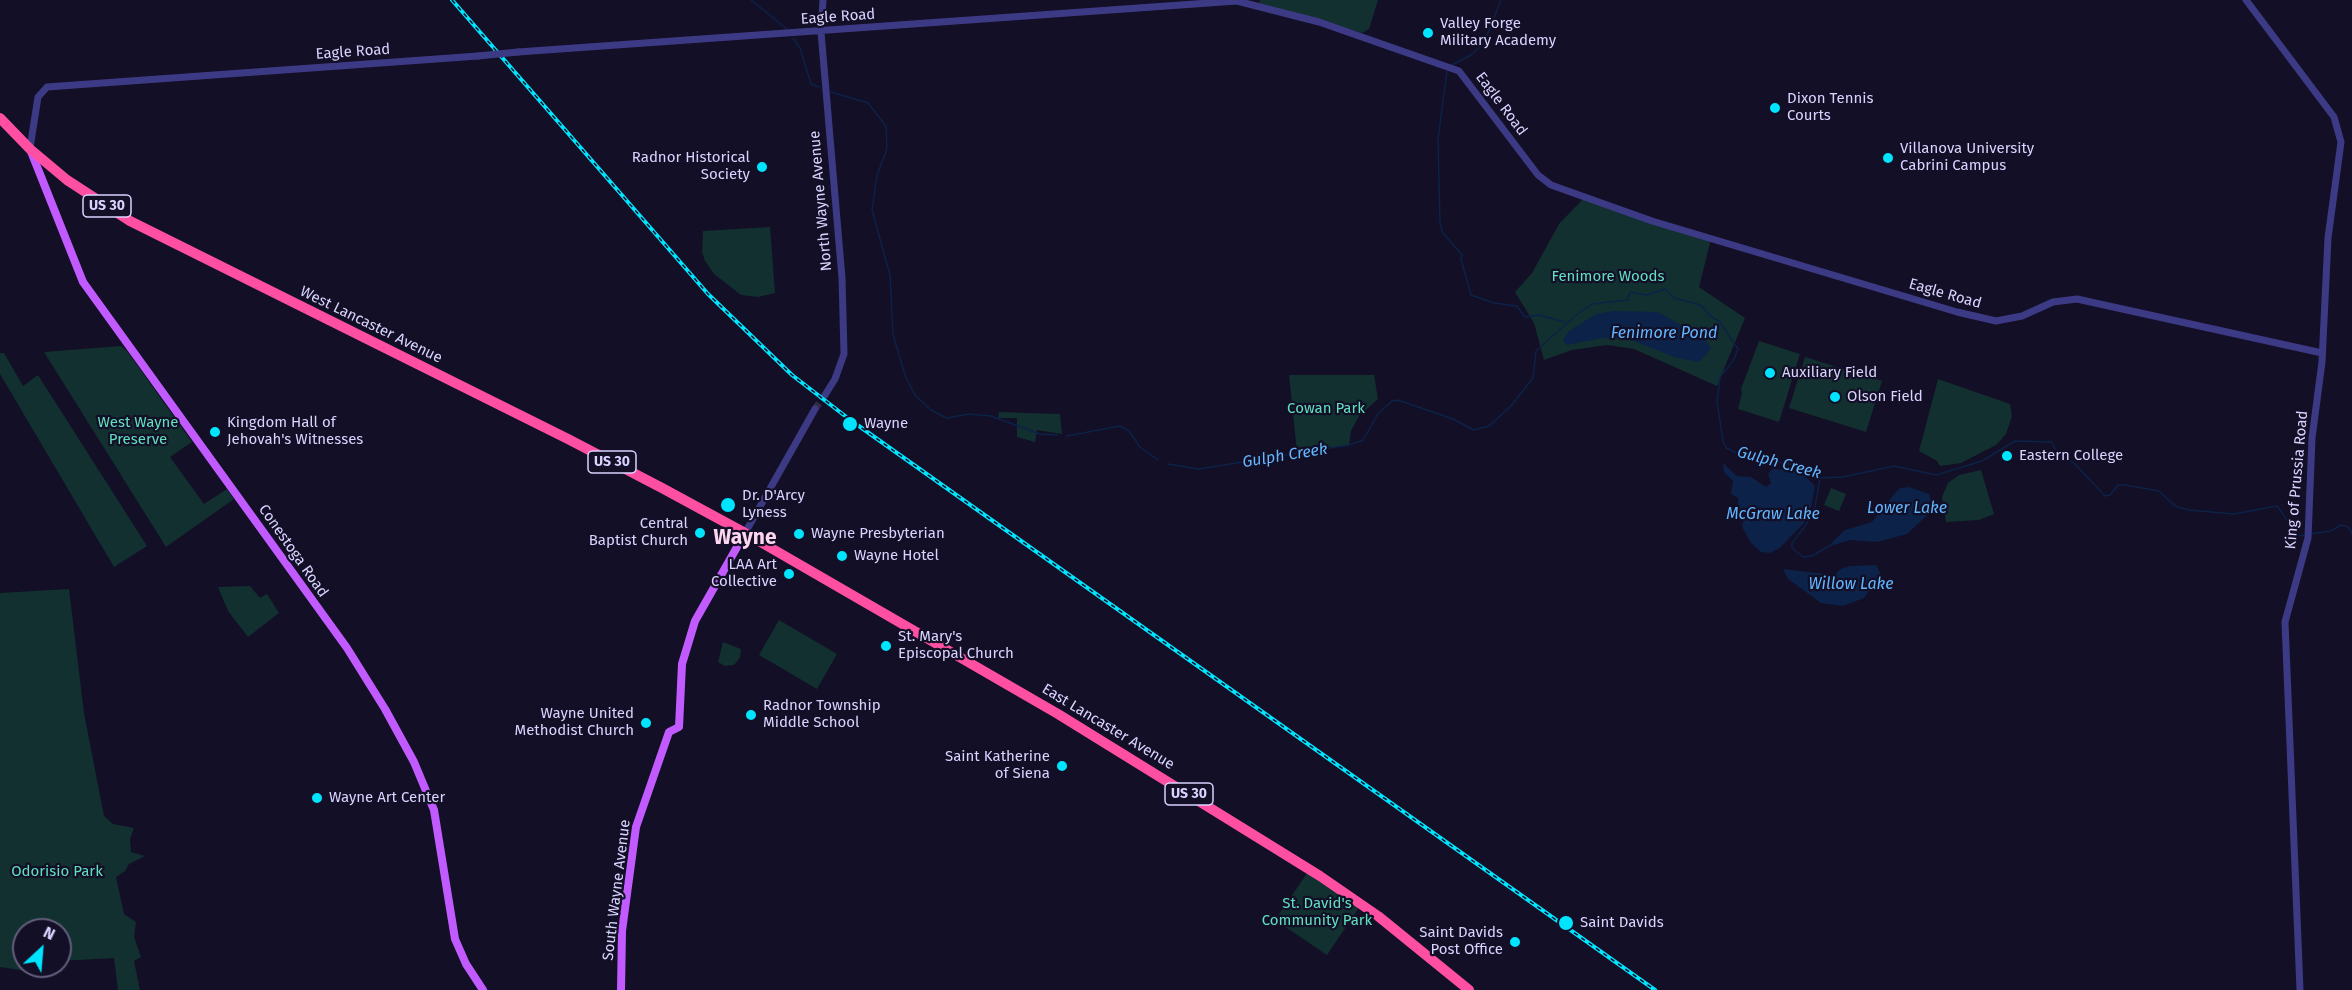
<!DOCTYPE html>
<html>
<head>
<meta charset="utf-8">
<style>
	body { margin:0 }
	#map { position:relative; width:2352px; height:990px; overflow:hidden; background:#130f26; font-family:"Fira Sans",sans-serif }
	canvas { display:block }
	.north { position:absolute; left:12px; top:918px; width:60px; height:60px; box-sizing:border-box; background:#130f26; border:2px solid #625e7d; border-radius:50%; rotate:26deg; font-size:16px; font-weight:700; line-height:24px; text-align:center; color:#d9d4ff }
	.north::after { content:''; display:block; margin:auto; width:21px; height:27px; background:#00e5ff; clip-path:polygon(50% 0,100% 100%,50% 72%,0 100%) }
</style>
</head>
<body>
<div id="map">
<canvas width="2352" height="990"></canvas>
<div class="north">N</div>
</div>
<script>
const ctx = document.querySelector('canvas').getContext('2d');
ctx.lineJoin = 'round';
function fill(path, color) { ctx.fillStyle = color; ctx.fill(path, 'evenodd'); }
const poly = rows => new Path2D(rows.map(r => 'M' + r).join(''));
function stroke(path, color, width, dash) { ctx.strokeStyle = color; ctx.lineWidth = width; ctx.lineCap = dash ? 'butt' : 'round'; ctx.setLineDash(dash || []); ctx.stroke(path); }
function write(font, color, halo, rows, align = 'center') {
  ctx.font = font + ' "Fira Sans",sans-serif'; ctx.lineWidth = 4.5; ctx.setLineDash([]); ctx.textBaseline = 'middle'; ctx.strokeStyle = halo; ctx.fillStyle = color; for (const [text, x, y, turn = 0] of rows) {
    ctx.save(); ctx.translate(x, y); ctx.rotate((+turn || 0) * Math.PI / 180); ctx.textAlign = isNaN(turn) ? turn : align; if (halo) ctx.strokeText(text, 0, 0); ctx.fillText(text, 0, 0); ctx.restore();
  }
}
fill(poly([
	[1260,0,1378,0,1369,29,1362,33,1259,3],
	[1584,198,1711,239,1699,287,1745,318,1717,386,1634,349,1607,345,1572,350,1544,360,1534,323,1515,292,1532,273,1559,224],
	[770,227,775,293,758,297,741,295,714,274,705,261,702,252,703,231],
	[1759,341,1800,354,1779,422,1738,409,1742,393,1741,389],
	[121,346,127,351,192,442,170,457,204,504,227,489,234,499,166,547,44,352],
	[0,353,4,353,23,386,38,375,147,546,114,567,0,374],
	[1805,357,1882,381,1866,432,1789,408],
	[1289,375,1374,375,1378,399,1359,416,1351,431,1349,445,1297,452],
	[1938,379,2010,404,2012,416,2006,434,1996,445,1961,463,1940,466,1937,461,1919,451],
	[999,412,1060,414,1062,434,1037,430,1035,442,1017,437,1017,418,998,418],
	[1981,470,1994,514,1979,520,1946,522,1942,497,1948,483,1959,475],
	[1831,488,1846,494,1839,511,1824,505],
	[250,586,260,598,267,594,279,613,248,637,228,611,218,587],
	[69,589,84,713,104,816,113,824,134,828,130,839,131,852,145,856,129,864,125,871,116,877,124,914,136,922,134,937,141,957,134,961,140,990,118,990,114,958,60,961,60,930,24,930,24,966,37,966,20,970,0,967,0,593],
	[779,620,837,654,817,689,759,655],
	[723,642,741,649,740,658,734,665,725,666,718,662],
	[1310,869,1359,902,1358,909,1327,955,1275,920]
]), '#12302f');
fill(poly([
	[1614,311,1658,312,1704,338,1711,349,1699,362,1674,357,1629,339,1603,338,1566,345,1563,340,1568,332,1596,314],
	[1723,463,1737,476,1751,477,1766,487,1771,483,1768,474,1772,469,1792,470,1805,476,1815,486,1810,513,1804,523,1780,548,1770,553,1761,552,1751,543,1742,527,1744,517,1738,508,1738,498,1731,494,1733,481,1724,472],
	[1909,487,1929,494,1934,509,1907,534,1877,542,1850,540,1834,545,1832,542,1845,530,1872,522,1896,492,1900,488],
	[1876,565,1881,574,1869,591,1864,598,1843,606,1821,603,1788,579,1783,569,1834,575,1841,569,1850,566]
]), '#0c2248');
stroke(poly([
	[751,0,787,29],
	[793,38,800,48,811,84,819,87],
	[1452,65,1471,55,1484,43,1501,0],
	[1447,71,1438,139,1440,223,1443,233,1462,255,1461,259,1471,295,1494,303,1517,306,1525,317,1539,315,1565,322],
	[831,92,868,103,886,126,887,149,877,175,872,210,890,275,893,335,906,378,915,395,931,410,946,418,969,414,991,416,1040,434,1058,435],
	[1067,436,1120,426,1129,431,1140,447,1158,460],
	[1168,464,1199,469,1349,445,1363,440,1378,414,1392,401,1398,400,1453,419,1474,430,1489,426,1511,406,1533,378,1536,351,1575,316,1592,304,1628,300,1630,292,1646,295,1665,289,1674,298,1701,305,1710,316,1719,321,1738,349,1733,361,1720,377,1717,402,1723,441,1726,448,1737,453,1798,466,1820,478,1843,477,1894,466,1936,475,1982,461,2015,441,2052,442,2056,451,2075,464,2105,496,2110,495,2118,485,2125,485,2159,491,2175,506,2188,510,2234,514,2277,506,2299,536,2305,535],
	[1820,478,1815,507,1806,525,1792,543,1792,548,1803,557,1812,556,1834,543],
	[2310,534,2331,531,2341,525,2348,527,2352,533]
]), '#0c2248', 1.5);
stroke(poly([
	[815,409,825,395]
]), '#312d47', 7, [7, 3.5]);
stroke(poly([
	[823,0,821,32,842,278,844,354,835,379,825,395],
	[2246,0,2334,117,2341,142,2328,238,2322,362,2312,438,2308,538,2285,622,2300,990],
	[518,52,1237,1,1319,22,1459,71,1538,175,1551,185,1652,221,1957,312,1996,321,2022,316,2053,302,2077,299,2322,353],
	[30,148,38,97,47,87,478,56],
	[745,533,815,409]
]), '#3d3a85', 7);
stroke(poly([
	[30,149,83,282,347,648,385,709,414,762,434,810,455,939,466,964,483,990],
	[621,990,622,931,636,827,669,732,679,727,682,664,695,621,745,533]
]), '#c25bff', 8);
stroke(poly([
	[0,118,30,149,67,180,130,221,568,439,662,488,745,533,1058,714,1320,876,1378,916,1469,990]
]), '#ff4fa3', 10);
const rail = poly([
	[452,0,708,294,792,375,849,419,1655,990]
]);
stroke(rail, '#00e5ff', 4);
stroke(rail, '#130f26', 1.5, [4.5]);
stroke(poly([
	[478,56,518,52]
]), '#3d3a85', 7);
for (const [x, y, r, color] of [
	[1428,33,6,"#00e5ff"],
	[1775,108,6,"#00e5ff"],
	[1888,158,6,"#00e5ff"],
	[762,167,6,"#00e5ff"],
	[1770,373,6,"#00e5ff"],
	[1835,397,6,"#00e5ff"],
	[850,424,8,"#00e5ff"],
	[215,432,6,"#00e5ff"],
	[2007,456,6,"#00e5ff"],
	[728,505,8,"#00e5ff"],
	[700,533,6,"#00e5ff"],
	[799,534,6,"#00e5ff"],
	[842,556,6,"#00e5ff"],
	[789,574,6,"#00e5ff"],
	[886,646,6,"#00e5ff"],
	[751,715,6,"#00e5ff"],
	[646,723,6,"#00e5ff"],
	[1062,766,6,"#00e5ff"],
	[317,798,6,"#00e5ff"],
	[1566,923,8,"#00e5ff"],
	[1515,942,6,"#00e5ff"]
]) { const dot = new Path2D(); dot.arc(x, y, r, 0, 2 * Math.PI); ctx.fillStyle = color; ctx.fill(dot); stroke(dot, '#130f26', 2); }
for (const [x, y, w] of [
	[107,206,48],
	[612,462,48],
	[1189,794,48]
]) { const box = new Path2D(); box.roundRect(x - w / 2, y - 11, w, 22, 4.5); ctx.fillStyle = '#130f26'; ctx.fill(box); stroke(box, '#d9d4ff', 1.5); }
write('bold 14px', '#d9d4ff', null, [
	["US 30",107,206],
	["US 30",612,462],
	["US 30",1189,794]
]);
write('15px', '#d9d4ff', '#130f26', [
	["Eagle Road",838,17,-4],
	["Eagle Road",353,52,-4],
	["Eagle Road",1501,104,53],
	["North Wayne Avenue",821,201,-95],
	["Eagle Road",1945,294,16],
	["West Lancaster Avenue",371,325,26],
	["King of Prussia Road",2297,480,-85],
	["Conestoga Road",293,551,55],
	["East Lancaster Avenue",1108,727,31],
	["South Wayne Avenue",617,890,-83]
]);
write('15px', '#d9d4ff', '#130f26', [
	["Valley Forge",1440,24],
	["Military Academy",1440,41],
	["Dixon Tennis",1787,99],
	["Courts",1787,116],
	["Villanova University",1900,149],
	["Cabrini Campus",1900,166],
	["Radnor Historical",750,158,"right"],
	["Society",750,175,"right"],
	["Auxiliary Field",1782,373],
	["Olson Field",1847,397],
	["Kingdom Hall of",227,423],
	["Jehovah's Witnesses",227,440],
	["Wayne",864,424],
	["Eastern College",2019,456],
	["Dr. D'Arcy",742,496],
	["Lyness",742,513],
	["Central",688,524,"right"],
	["Baptist Church",688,541,"right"],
	["Wayne Presbyterian",811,534],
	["Wayne Hotel",854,556],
	["LAA Art",777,565,"right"],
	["Collective",777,582,"right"],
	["St. Mary's",898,637],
	["Episcopal Church",898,654],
	["Radnor Township",763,706],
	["Middle School",763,723],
	["Wayne United",634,714,"right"],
	["Methodist Church",634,731,"right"],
	["Saint Katherine",1050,757,"right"],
	["of Siena",1050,774,"right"],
	["Wayne Art Center",329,798],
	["Saint Davids",1580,923],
	["Saint Davids",1503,933,"right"],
	["Post Office",1503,950,"right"]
], 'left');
write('15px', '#5fe0c0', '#130f26', [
	["Fenimore Woods",1608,277],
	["Cowan Park",1326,409],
	["West Wayne",138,423],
	["Preserve",138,440],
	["Odorisio Park",57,872],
	["St. David's",1317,904],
	["Community Park",1317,921]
]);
write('italic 16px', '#62b6ff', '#130f26', [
	["Fenimore Pond",1664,334],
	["Gulph Creek",1285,456,-9],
	["Gulph Creek",1779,463,15],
	["Lower Lake",1907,509],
	["McGraw Lake",1773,515],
	["Willow Lake",1851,585]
]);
write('bold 21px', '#ffd6f0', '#130f26', [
	["Wayne",745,538]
]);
</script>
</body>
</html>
